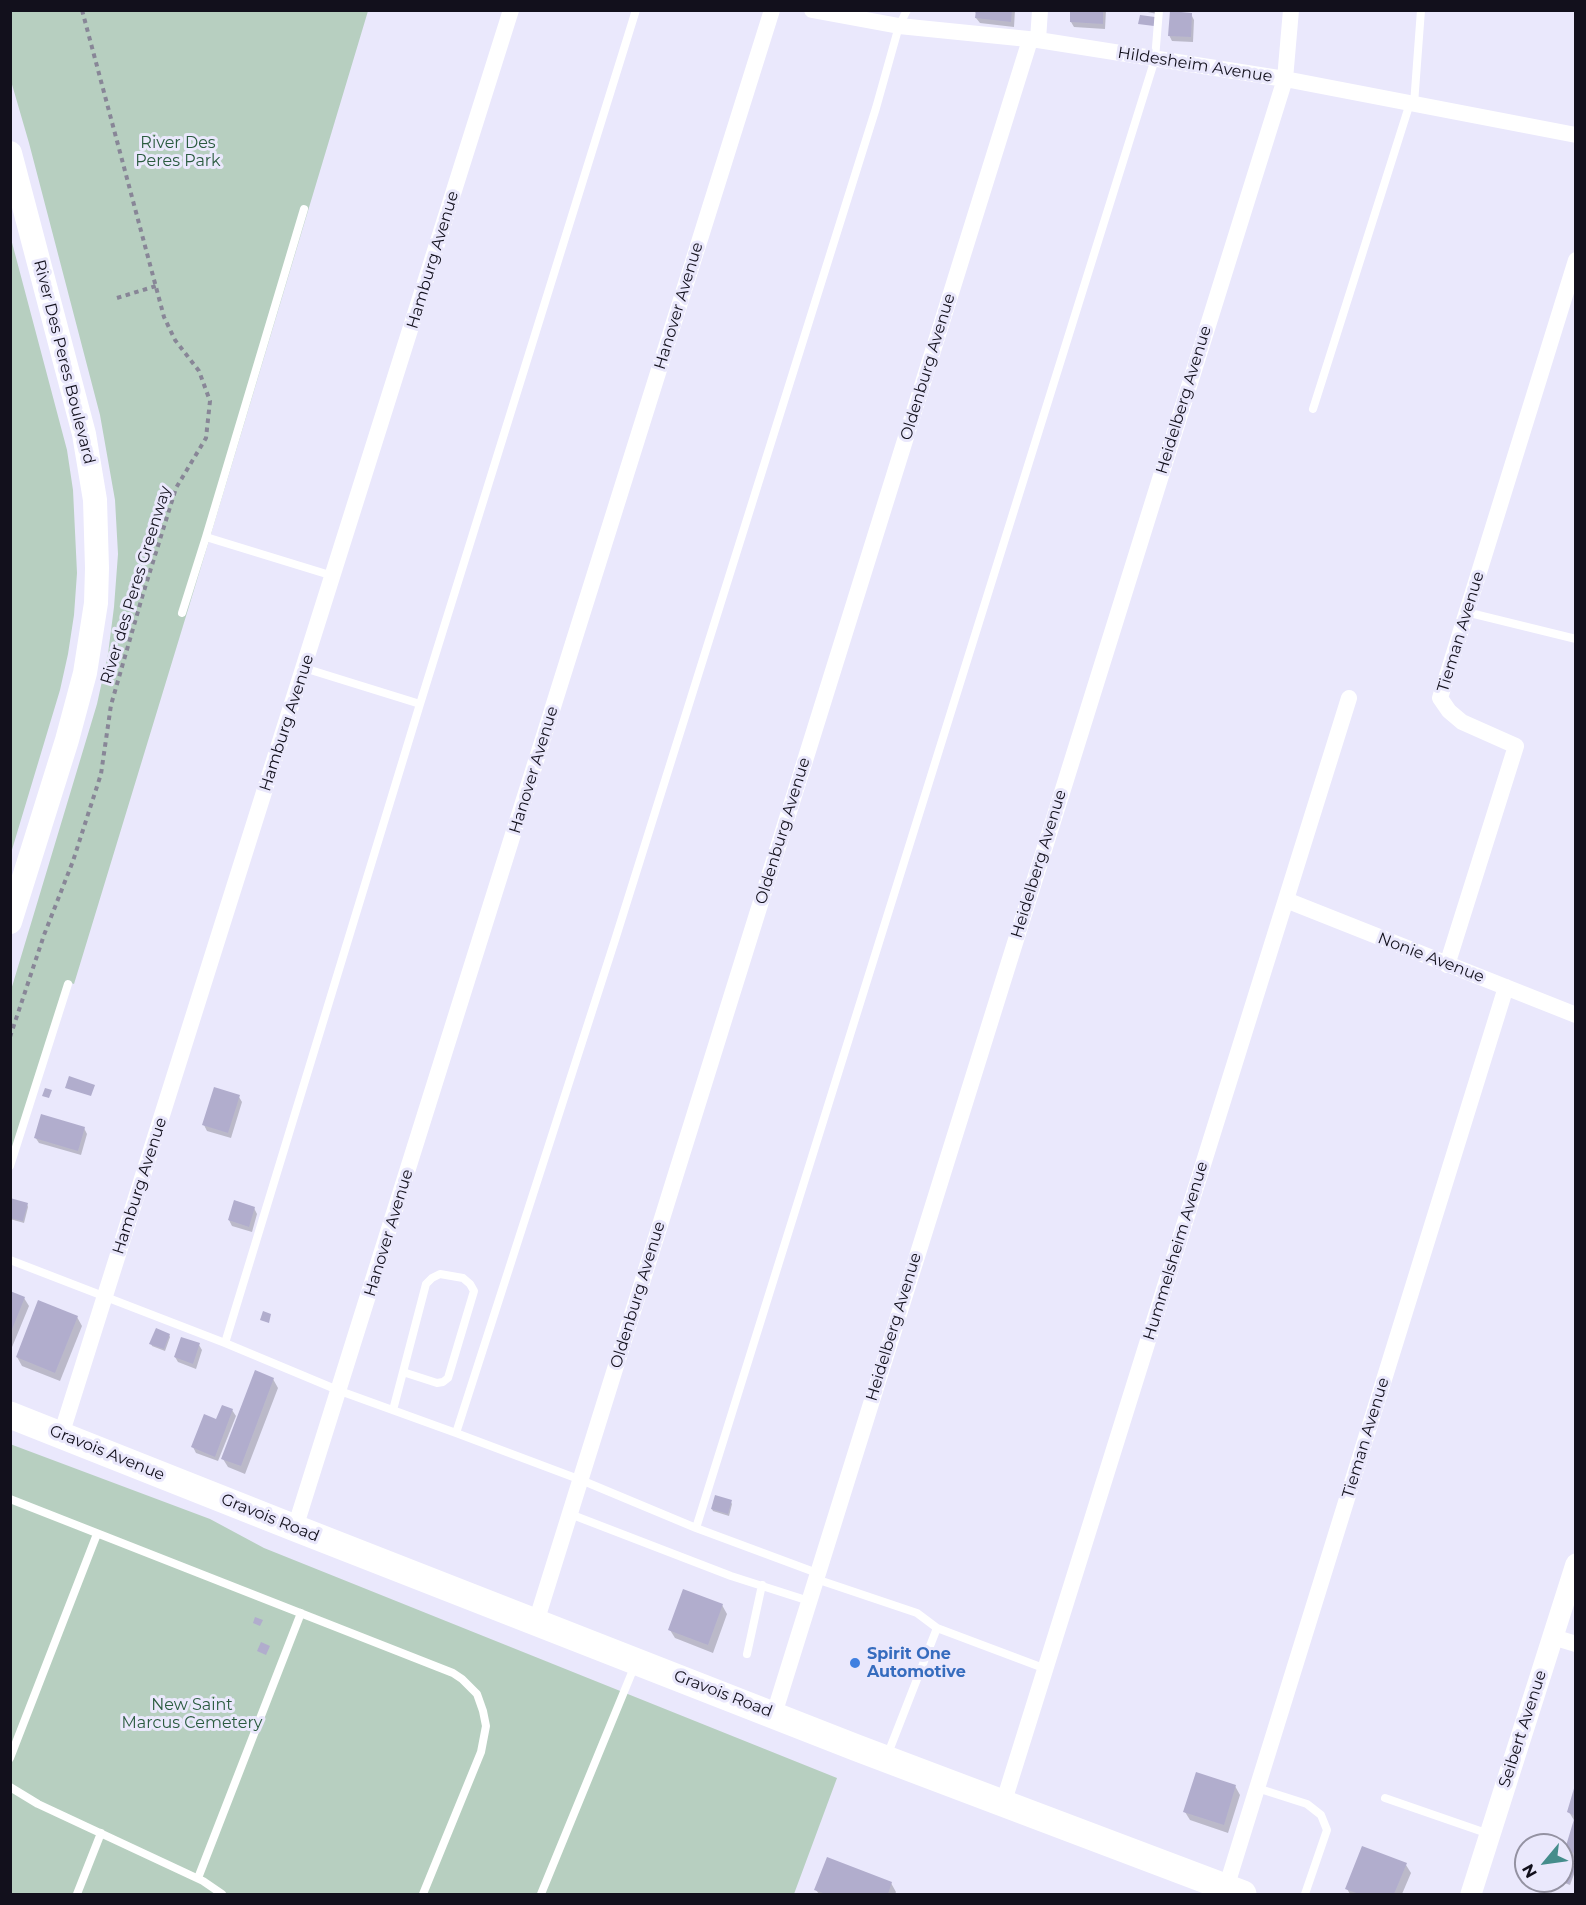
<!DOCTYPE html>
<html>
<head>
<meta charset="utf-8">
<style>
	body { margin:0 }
	#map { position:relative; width:1586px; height:1905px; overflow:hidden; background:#eae8fc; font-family:Montserrat,sans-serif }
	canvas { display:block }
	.frame { position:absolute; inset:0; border:12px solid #12101c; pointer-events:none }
	.north { position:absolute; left:1514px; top:1833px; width:60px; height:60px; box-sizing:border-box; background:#eae8fc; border:2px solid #9492a2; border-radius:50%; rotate:241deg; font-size:16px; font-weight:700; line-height:24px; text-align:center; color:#12101c }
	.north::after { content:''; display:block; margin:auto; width:21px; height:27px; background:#458d8c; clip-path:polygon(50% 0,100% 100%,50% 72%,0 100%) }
</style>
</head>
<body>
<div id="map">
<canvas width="1586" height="1905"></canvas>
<div class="frame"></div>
<div class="north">N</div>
</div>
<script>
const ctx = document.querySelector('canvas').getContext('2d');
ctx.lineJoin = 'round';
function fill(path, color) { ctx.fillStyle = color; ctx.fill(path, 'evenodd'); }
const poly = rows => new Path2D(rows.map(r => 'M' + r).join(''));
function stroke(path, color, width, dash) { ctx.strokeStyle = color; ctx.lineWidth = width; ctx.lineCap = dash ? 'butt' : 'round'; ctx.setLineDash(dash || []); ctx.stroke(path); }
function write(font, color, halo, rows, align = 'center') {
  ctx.font = font + ' Montserrat,sans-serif'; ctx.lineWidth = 6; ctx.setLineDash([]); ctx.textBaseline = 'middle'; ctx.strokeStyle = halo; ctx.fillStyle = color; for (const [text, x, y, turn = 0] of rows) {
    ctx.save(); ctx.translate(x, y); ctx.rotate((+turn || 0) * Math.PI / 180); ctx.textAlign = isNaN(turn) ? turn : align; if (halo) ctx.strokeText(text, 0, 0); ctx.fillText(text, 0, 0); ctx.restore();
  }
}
fill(poly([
	[11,11,368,11,211,534,74,984,66,981,11,1158,11,990,97,704,108,654,114,607,118,554,115,500,100,415,29,143,11,81],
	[10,235,67,450,73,490,77,573,74,615,68,654,60,690,11,853],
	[10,1444,210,1519,264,1548,837,1778,794,1894,11,1894]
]), '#b7cfc0');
fill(poly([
	[973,10,1015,10,1014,27,980,23,976,18,977,14],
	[1072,10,1106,10,1105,29,1074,27,1071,22],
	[1138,10,1157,10,1157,14],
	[1191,14,1194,20,1193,42,1172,41,1169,35],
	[239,1097,242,1102,231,1138,207,1131,204,1125],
	[84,1128,87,1134,81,1155,39,1143,35,1137],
	[10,1199,27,1204,28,1207,24,1223,10,1219],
	[254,1208,257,1214,252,1232,232,1226,229,1220],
	[10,1292,24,1298,29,1306,10,1352],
	[77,1317,82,1326,60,1381,22,1366,17,1357],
	[169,1335,170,1337,165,1351,152,1346,151,1343],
	[199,1345,202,1350,196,1369,178,1362,175,1357],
	[273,1379,278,1388,245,1474,228,1467,223,1459],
	[232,1410,236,1416,218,1461,196,1453,193,1447,217,1421],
	[731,1502,732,1504,729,1516,713,1511,712,1509],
	[722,1605,727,1614,713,1653,675,1638,670,1630],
	[1235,1786,1240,1795,1228,1833,1190,1820,1185,1812],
	[1576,1788,1576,1862,1567,1849,1575,1822,1569,1812],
	[1562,1863,1576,1869,1570,1885,1559,1881,1562,1881],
	[1406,1865,1411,1873,1402,1894,1350,1894,1347,1889],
	[891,1883,896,1892,895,1894,819,1894,816,1890]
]), '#0003');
fill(poly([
	[976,10,1012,10,1011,22,975,18],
	[1070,10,1103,10,1103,24,1070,22],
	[1170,11,1192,13,1191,37,1168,36],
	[1140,15,1155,17,1154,26,1138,24],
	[69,1076,95,1085,91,1096,65,1088],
	[214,1087,240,1095,228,1133,202,1125],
	[45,1088,52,1090,49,1098,42,1096],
	[41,1114,85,1127,78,1151,34,1138],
	[10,1198,28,1203,23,1221,10,1218],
	[234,1200,255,1207,249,1227,228,1220],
	[10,1291,25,1297,11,1332,10,1332],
	[38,1300,78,1316,55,1373,16,1357],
	[263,1311,271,1314,269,1323,260,1320],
	[156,1328,170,1334,164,1349,149,1344],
	[181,1337,200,1343,193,1364,174,1357],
	[255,1370,274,1378,241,1466,221,1459],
	[222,1405,233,1409,215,1457,191,1447,204,1414,216,1419],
	[715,1495,732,1500,728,1514,711,1509],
	[683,1589,723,1604,708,1645,668,1630],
	[255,1617,263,1620,260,1626,253,1623],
	[261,1642,270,1646,266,1655,257,1651],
	[1196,1772,1236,1785,1224,1825,1183,1812],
	[1575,1785,1576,1785,1576,1854,1565,1849,1575,1816,1567,1812],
	[1362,1846,1407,1863,1394,1894,1359,1894,1345,1889],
	[827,1857,892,1882,888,1894,826,1894,814,1890],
	[1562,1861,1576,1867,1569,1884,1562,1881]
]), '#b1adcd');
stroke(poly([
	[117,298,156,286],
	[10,1037,44,935,73,861,101,774,111,705,143,594,176,488,206,438,210,401,199,371,175,340,164,317,82,10]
]), '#888697', 4, [4.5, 4.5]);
stroke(poly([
	[1414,104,1421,10],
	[1313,409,1410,103],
	[206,537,333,576],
	[1466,612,1576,639],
	[182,613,206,537,304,209],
	[304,668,420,704],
	[10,1166,68,984],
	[10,1260,225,1343,340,1391,456,1433,581,1480,696,1528,817,1573],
	[225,1343,420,704,636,10],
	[393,1410,403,1372,426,1284,432,1278,440,1274,463,1278,470,1284,474,1291,448,1378,443,1382,437,1383,403,1372],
	[456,1433,615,940,876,108,899,26,907,10],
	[10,1499,453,1673,462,1679,477,1694,483,1711,486,1726,481,1752,423,1894],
	[570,1514,731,1576,809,1601],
	[696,1528,1155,59,1159,10],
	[816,1579,917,1613,937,1628,1046,1669],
	[747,1654,762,1585],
	[887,1756,937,1628],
	[10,1758,97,1534],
	[10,1787,38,1804,203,1881,222,1894],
	[1257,1788,1307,1804,1321,1815,1327,1830,1305,1894],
	[1385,1798,1489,1834],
	[198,1878,301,1613],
	[77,1894,101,1833],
	[541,1894,635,1665]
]), '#fff', 8);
stroke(poly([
	[812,10,899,26,1038,40,1285,79,1576,135],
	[1038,40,1040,10],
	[1286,900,1576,1015],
	[1447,965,1516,746,1462,722,1449,711,1440,698,1576,260],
	[61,1435,511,10],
	[295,1528,772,10],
	[536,1622,1030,40],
	[1553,1637,1576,1644],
	[774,1714,1285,79,1291,10],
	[1003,1804,1349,698],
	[1226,1888,1506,987]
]), '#fff', 16);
stroke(poly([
	[1471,1894,1576,1564]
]), '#fff', 21);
stroke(poly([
	[10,153,84,434,95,500,97,568,96,603,85,673,67,740,10,922]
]), '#fff', 24);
stroke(poly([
	[10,1415,295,1528,857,1748,1243,1894]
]), '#fff', 27);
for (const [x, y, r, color] of [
	[855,1663,6,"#3f7fe0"]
]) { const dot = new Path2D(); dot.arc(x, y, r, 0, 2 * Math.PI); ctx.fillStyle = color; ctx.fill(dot); stroke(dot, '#eae8fc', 2); }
write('16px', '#12101c', '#eae8fc', [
	["Hildesheim Avenue",1195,65,9],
	["Hamburg Avenue",433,260,-73],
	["Hanover Avenue",679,306,-73],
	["River Des Peres Boulevard",64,362,76],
	["Oldenburg Avenue",928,367,-73],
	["Heidelberg Avenue",1184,400,-73],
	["River des Peres Greenway",136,585,-73],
	["Tieman Avenue",1461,632,-73],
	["Hamburg Avenue",287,723,-72],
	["Hanover Avenue",534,770,-73],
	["Oldenburg Avenue",783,831,-73],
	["Heidelberg Avenue",1039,864,-73],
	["Nonie Avenue",1431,958,21],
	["Hamburg Avenue",140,1186,-72],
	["Hanover Avenue",389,1233,-73],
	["Hummelsheim Avenue",1176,1251,-73],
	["Oldenburg Avenue",638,1295,-73],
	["Heidelberg Avenue",894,1327,-73],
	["Tieman Avenue",1366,1438,-73],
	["Gravois Avenue",107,1453,22],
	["Gravois Road",270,1518,22],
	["Gravois Road",723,1694,21],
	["Seibert Avenue",1523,1729,-72]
]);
write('16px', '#2a5b3f', '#eae8fc', [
	["River Des",178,143],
	["Peres Park",178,161],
	["New Saint",192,1705],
	["Marcus Cemetery",192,1723]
]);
write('bold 16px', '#366cbe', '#eae8fc', [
	["Spirit One",867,1654],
	["Automotive",867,1672]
], 'left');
</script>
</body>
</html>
